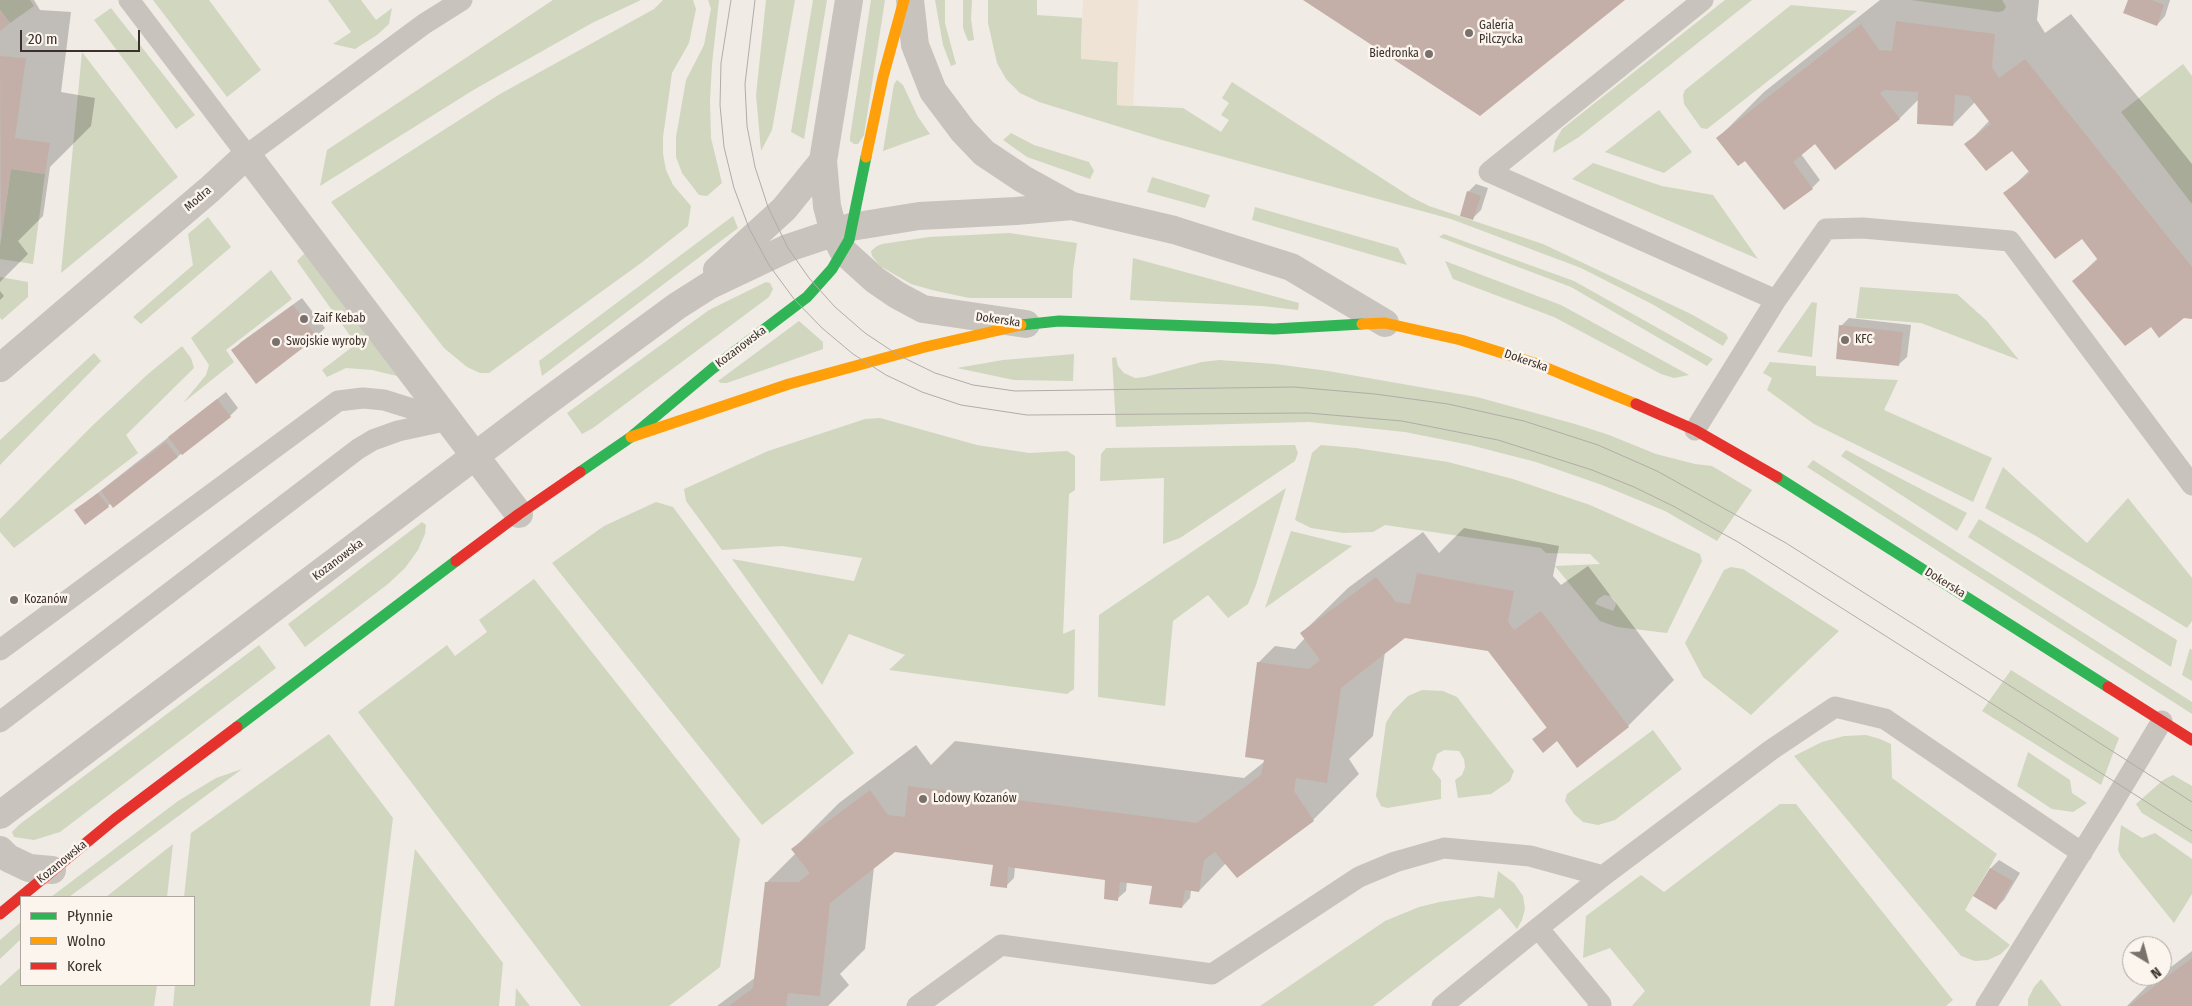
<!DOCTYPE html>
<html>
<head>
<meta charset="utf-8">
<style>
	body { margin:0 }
	#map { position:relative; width:2192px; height:1006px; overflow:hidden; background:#f0ebe5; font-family:"Fira Sans Condensed",sans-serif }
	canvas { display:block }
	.legend { position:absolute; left:20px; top:896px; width:175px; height:90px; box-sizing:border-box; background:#fbf5ee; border:1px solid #aea6a0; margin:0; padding:6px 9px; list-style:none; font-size:15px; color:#3b302b }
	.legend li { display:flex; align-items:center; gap:10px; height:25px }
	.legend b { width:25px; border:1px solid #aea6a0 }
	.north { position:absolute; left:2122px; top:936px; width:50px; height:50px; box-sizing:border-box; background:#fbf5ee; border:1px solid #aea6a0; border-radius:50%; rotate:143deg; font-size:14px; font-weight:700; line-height:20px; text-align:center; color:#3b302b }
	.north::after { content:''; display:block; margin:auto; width:18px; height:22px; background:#7a716c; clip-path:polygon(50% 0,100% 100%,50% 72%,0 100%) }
	.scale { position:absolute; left:20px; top:30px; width:120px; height:22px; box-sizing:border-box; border:2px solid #3b302b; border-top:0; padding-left:6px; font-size:15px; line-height:18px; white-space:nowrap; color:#3b302b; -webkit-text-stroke:4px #fbf5ee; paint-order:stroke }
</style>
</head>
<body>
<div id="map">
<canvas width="2192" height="1006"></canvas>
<ul class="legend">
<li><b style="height:6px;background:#30b455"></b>Płynnie</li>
<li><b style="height:6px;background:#ff9f0a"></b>Wolno</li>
<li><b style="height:6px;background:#e5322d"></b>Korek</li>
</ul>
<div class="north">N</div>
<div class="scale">20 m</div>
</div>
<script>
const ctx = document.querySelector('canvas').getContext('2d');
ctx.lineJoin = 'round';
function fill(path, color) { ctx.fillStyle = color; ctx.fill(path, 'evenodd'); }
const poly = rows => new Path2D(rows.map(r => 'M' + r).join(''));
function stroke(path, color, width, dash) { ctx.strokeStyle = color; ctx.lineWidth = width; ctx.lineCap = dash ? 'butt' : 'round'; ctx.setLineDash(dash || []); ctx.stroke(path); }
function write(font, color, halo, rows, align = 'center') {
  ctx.font = font + ' "Fira Sans Condensed",sans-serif'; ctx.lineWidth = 5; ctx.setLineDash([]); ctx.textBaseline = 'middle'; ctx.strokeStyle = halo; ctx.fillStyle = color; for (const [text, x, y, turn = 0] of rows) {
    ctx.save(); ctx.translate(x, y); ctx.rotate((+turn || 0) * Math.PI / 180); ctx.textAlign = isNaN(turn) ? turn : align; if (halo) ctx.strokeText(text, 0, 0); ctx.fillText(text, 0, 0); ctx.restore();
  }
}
fill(poly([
	[0,0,30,0,34,6,10,23,0,10],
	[153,0,209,0,261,70,227,97],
	[328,0,361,0,376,20,392,8,389,24,377,35,355,49,333,44,351,32],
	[553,0,641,0,592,23,475,89,320,186,327,150],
	[663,0,693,0,696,9,689,43,672,73,663,137,663,154,666,170,673,185,691,206,688,226,641,263,489,373,480,373,467,367,444,348,331,202,500,94,654,9],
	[708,0,719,0,712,64,710,101,711,138,722,183,707,196,699,195,682,173,676,157,676,137,686,80,704,45,711,9],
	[766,0,795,0,772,130,761,151,756,95],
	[813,0,827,0,804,139,791,132],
	[871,0,885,0,864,135,858,144,854,144,850,141,850,137],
	[935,0,945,0,945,23,956,64,951,66,943,45],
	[963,0,972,0,971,19,974,40,968,41,963,28],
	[988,0,1037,0,1037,15,1082,18,1081,58,1118,62,1117,105,1183,108,1221,132,1229,120,1221,115,1229,103,1222,98,1232,82,1411,197,1429,206,1543,244,1691,314,1726,334,1728,338,1723,346,1652,304,1581,268,1451,219,1162,140,1039,102,1020,93,1006,79,997,63,988,23],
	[1725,0,1752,0,1579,137,1553,153,1555,141,1562,129],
	[1911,0,2002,0,2006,7,2003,11,1998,12],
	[1791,5,1857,11,1707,129,1701,128,1684,104,1683,95,1685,90],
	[111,8,195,115,176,129,94,20],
	[82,52,178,177,61,273],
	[2183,64,2192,76,2192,204,2121,112],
	[897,80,903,85,918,117,930,134,883,151,894,84],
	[1659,110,1692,152,1664,173,1605,152],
	[1011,133,1034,145,1089,162,1094,171,1090,179,1027,157,1003,140],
	[1593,163,1662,186,1713,195,1758,259,1572,179],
	[11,169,45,174,33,264,0,259,0,246],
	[1152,177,1210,195,1205,208,1147,192],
	[1255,207,1398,248,1407,265,1252,220],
	[733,216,738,228,542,376,539,361],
	[208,217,231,247,141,324,133,317,193,265,188,234],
	[1009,233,1077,243,1073,271,1072,298,969,298,932,290,911,284,880,266,872,256,871,251,877,246,882,244,929,237],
	[1444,234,1574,281,1713,359,1707,366,1571,287,1439,237],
	[305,253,397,376,372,370,346,368,327,377,322,370,356,344,297,261],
	[1133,258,1299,303,1298,310,1262,306,1130,300],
	[1445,261,1561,305,1689,375,1674,378,1661,374,1554,317,1453,279],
	[271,270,292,299,226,350,234,362,183,403,206,375,209,365,191,338],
	[0,277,28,282,28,297,2,320,0,318],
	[766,282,770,283,773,289,769,297,593,428,582,434,567,413,709,310],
	[1860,287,1957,294,1987,321,2019,360,1921,323,1856,318],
	[1812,302,1817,303,1812,357,1777,352],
	[799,321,823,342,823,349,727,383,721,383,718,381],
	[182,346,191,358,194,368,126,435,138,453,14,548,0,532,0,519,93,425,148,374],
	[94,353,101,361,0,465,0,440],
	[1074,354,1073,381,1014,380,957,368,1003,360],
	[1116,357,1118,366,1124,373,1135,378,1145,377,1202,362,1219,360,1275,364,1328,371,1477,397,1575,424,1609,435,1656,454,1695,464,1712,466,1752,490,1717,541,1665,511,1602,485,1536,462,1470,445,1405,432,1309,422,1116,427,1112,358],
	[1770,362,1816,366,1816,376,1898,380,1884,410,1992,458,1973,502,1814,424,1767,390,1772,378,1763,373],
	[880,418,977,445,1029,453,1067,451,1075,456,1075,490,1069,494,1063,634,1075,629,1074,689,1067,694,889,670,905,655,849,634,822,685,732,559,854,581,862,558,782,546,722,550,686,501,684,489,768,451,865,419],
	[1295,445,1298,453,1295,461,1180,538,1163,544,1164,478,1100,481,1101,454,1106,448],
	[1321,445,1356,448,1448,462,1513,479,1590,505,1700,554,1702,561,1667,633,1617,627,1600,621,1555,566,1600,564,1590,554,1546,553,1541,548,1385,525,1373,532,1343,533,1311,528,1295,520,1312,453],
	[1604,595,1611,596,1615,601,1616,605,1613,611,1595,604,1598,599],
	[1846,450,1967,513,1957,531,1841,456],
	[1813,460,2192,702,2192,714,1807,467],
	[2003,467,2087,543,2128,498,2192,578,2192,621,2187,628,2036,536,1985,508],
	[1286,488,1256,585,1248,604,1228,618,1208,595,1173,621,1165,706,1098,697,1099,615],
	[656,502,673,507,854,753,762,825,552,563,604,526],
	[1979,519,2177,640,2171,667,1968,537],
	[422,522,426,525,425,534,418,550,405,568,388,584,305,647,288,624],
	[1291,531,1352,546,1265,608],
	[1731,567,1743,569,1839,631,1751,715,1703,677,1685,643,1724,570],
	[534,579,740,839,720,967,669,1006,581,1006,358,712,447,645,455,656,487,632,479,620],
	[259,645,276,668,60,832,34,840,14,837,12,832,20,824],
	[2190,648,2192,650,2192,681,2182,675],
	[2011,670,2119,738,2101,785,1982,711],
	[1422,690,1443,691,1457,697,1514,771,1510,781,1491,794,1458,798,1455,780,1462,775,1465,767,1464,759,1459,751,1444,750,1437,754,1432,769,1441,780,1441,799,1387,808,1381,806,1376,796,1386,723,1393,711,1408,696],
	[1653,730,1682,769,1615,820,1598,825,1583,822,1574,814,1565,801,1567,794],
	[329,734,393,818,370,1006,173,1006,175,985,194,985,194,897,184,897,191,833],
	[1866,735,1880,739,1891,744,1892,778,1997,854,1965,910,2010,945,2001,954,1988,960,1975,961,1961,956,1794,756,1822,742,1844,736],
	[2028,752,2070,780,2072,793,2087,803,2073,812,2052,809,2017,786],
	[242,769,69,897,51,897,178,801,216,778],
	[2173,775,2192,786,2192,844,2142,813,2136,804,2163,780],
	[1780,804,1796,804,1953,1000,1946,1006,1632,1006,1645,991,1610,948,1583,958,1586,916,1641,875,1664,892],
	[2121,825,2142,838,2155,833,2192,859,2192,894,2174,923,2121,857,2118,850],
	[173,844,167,897,106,897],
	[415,849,503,963,499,1006,394,1006],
	[1498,871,1514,883,1523,896,1525,909,1522,920,1517,929,1500,908,1373,1006,1260,1006,1385,921,1419,907,1440,902,1479,896,1494,898],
	[21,922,21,939,0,959,0,940],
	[21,967,21,985,157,985,154,1006,0,1006,0,986],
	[2041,979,2062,1006,2028,1006,2028,999,2034,987],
	[516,988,530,1006,515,1006]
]), '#d1d6bf');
fill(poly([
	[1083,0,1138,0,1133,106,1117,105,1118,62,1081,59]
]), '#eee3d5');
fill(poly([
	[0,0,34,0,40,10,71,12,61,92,95,98,91,126,50,167,43,216,18,241,28,254,0,282],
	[1880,0,2039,0,2037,20,2045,33,2071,14,2192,164,2192,318,2183,317,2151,325,2074,281,2098,258,2082,238,2005,194,2029,171,2012,149,1966,145,1990,120,1975,102,1953,125,1919,99,1900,118,1836,168,1816,142,1801,154,1820,180,1812,188,1745,159,1718,138,1764,92],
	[2129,0,2170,0,2165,16,2157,25],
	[1476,184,1488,188,1481,210,1473,218,1468,192],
	[0,291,4,296,0,300],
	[302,298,325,328,317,336,233,350,241,342],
	[1849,318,1911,325,1907,357,1898,365,1841,326],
	[226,392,238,408,230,416,114,506,111,503,108,506,76,510],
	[1464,528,1559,546,1553,576,1561,585,1588,566,1674,680,1628,726,1557,739,1534,739,1547,727,1489,650,1405,636,1385,652,1373,736,1349,759,1359,774,1313,820,1226,863,1199,891,1191,890,1190,898,1182,907,1154,885,1127,881,1126,891,1117,899,1106,878,1015,867,1014,878,1006,886,994,864,895,851,874,867,865,949,840,974,849,985,828,1006,717,1006,756,977,767,882,796,853,793,849,839,803,916,745,931,765,955,741,1244,778,1264,762,1258,663,1275,646,1295,649,1305,638,1302,633,1348,588,1423,532,1439,553],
	[1999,860,2020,873,2004,900,1996,908,1975,896,1991,868],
	[2192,951,2192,1006,2127,1006,2150,983,2162,976,2162,974]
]), '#0003');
fill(poly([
	[1303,0,1625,0,1480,116],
	[2128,0,2152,0,2164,5,2157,26,2123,13],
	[0,10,10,23,0,31],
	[1896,21,1995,34,1992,67,1999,78,2025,59,2192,267,2192,319,2184,318,2159,338,2151,327,2125,346,2072,281,2098,260,2082,239,2055,259,2003,193,2030,173,2012,151,1986,171,1964,144,1991,124,1969,96,1955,95,1953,126,1917,124,1918,92,1885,90,1880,93,1900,119,1835,170,1815,144,1793,162,1813,189,1784,210,1745,161,1738,166,1716,138,1861,24,1879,50,1892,51],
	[0,56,26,58,15,138,50,143,45,174,11,169,1,238],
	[1467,191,1481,196,1473,220,1460,216],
	[293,305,317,337,256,384,231,350],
	[1839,325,1903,332,1899,366,1836,359],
	[217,399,231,417,182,455,168,437],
	[166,442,178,457,113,508,101,491],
	[98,493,109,507,85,525,74,510],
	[1417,573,1514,591,1508,622,1514,630,1541,611,1629,727,1577,768,1557,741,1543,753,1532,739,1547,728,1488,651,1405,638,1341,688,1327,783,1296,778,1294,791,1314,821,1237,878,1215,852,1204,860,1199,892,1185,890,1182,908,1149,904,1152,886,1120,882,1118,901,1104,899,1105,880,1008,867,1007,888,990,886,993,865,895,852,830,903,820,996,788,993,786,1006,729,1006,753,988,765,882,799,882,810,873,791,849,870,790,888,815,905,817,908,786,1197,823,1261,775,1264,760,1245,757,1257,662,1309,669,1320,660,1300,633,1376,577,1396,602,1410,604],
	[1990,868,2013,881,1996,910,1973,896],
	[2192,958,2192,1006,2129,1006,2139,998]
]), '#c3afa7');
stroke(poly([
	[129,0,247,155,424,24,462,0],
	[1703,0,1489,172,1776,300],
	[1695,430,1776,300,1826,229,1863,228,2010,241,2192,485],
	[0,650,338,401,363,398,384,400,448,420],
	[0,722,358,449,373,440,398,431,449,420],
	[1538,928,1603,876],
	[917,1006,1001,945,1212,974,1359,877,1395,862,1444,848,1530,856,1603,876,1771,750,1835,707,1885,719,2082,853],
	[1442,1006,1538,928,1601,1004,1598,1006],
	[1986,1006,2112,804,2162,721]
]), '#c9c3be', 21);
stroke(poly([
	[849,0,823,161,827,206,834,233,843,251,875,280,897,295,923,309,1026,324],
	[910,0,915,45,933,91,963,131,984,153,1023,179,1072,206,1174,230,1291,267,1385,323],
	[717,270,784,209,823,161],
	[0,368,209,190,247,155,519,514],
	[0,815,541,406,677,306,710,285,788,248,851,227,919,216,1016,211,1072,206],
	[0,850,8,858,29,868,52,870]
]), '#c9c3be', 28);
stroke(poly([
	[1021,325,1059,321,1274,329,1362,324],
	[580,472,631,437,712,369,807,297,832,269,849,240,866,157],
	[1777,477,2108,687],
	[237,727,456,561]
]), '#30b455', 11);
stroke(poly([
	[866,157,883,77,904,0],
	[1362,324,1385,323,1461,340,1537,364,1636,404],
	[631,437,789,384,925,347,1021,325]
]), '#ff9f0a', 11);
stroke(poly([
	[1636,404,1695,430,1777,477],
	[456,561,519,514,580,472],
	[2108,687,2192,740],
	[0,914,115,819,237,727]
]), '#e5322d', 11);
stroke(poly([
	[731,0,721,63,720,105,724,147,734,188,749,228,769,265,794,299,822,328,853,354,886,375,922,392,961,405,1027,415,1308,413,1402,421,1498,440,1592,470,1634,487,1673,506,1738,542,2192,831],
	[755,0,745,84,747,126,755,167,768,207,788,248,809,278,835,307,865,333,898,355,935,373,973,385,1015,391,1294,387,1375,394,1448,404,1524,421,1598,445,1657,471,1786,543,2192,802]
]), '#b1aca8', 1);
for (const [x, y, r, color] of [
	[1469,33,5,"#7a716c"],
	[1429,54,5,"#7a716c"],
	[304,319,5,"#7a716c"],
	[1845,340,5,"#7a716c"],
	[276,342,5,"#7a716c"],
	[14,600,5,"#7a716c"],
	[923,799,5,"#7a716c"]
]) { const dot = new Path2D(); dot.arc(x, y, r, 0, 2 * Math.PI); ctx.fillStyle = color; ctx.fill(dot); stroke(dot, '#fbf5ee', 2); }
write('12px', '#3b302b', '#fbf5ee', [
	["Galeria",1479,26],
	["Pilczycka",1479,40],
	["Biedronka",1419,54,"right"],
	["Zaif Kebab",314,319],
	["KFC",1855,340],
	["Swojskie wyroby",286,342],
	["Kozanów",24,600],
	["Lodowy Kozanów",933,799]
], 'left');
write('12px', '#3b302b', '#fbf5ee', [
	["Modra",198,199,-41],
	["Dokerska",998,320,8],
	["Kozanowska",741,347,-37],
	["Dokerska",1526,361,19],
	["Kozanowska",338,560,-37],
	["Dokerska",1945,583,32],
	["Kozanowska",62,862,-39]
]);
</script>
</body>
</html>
